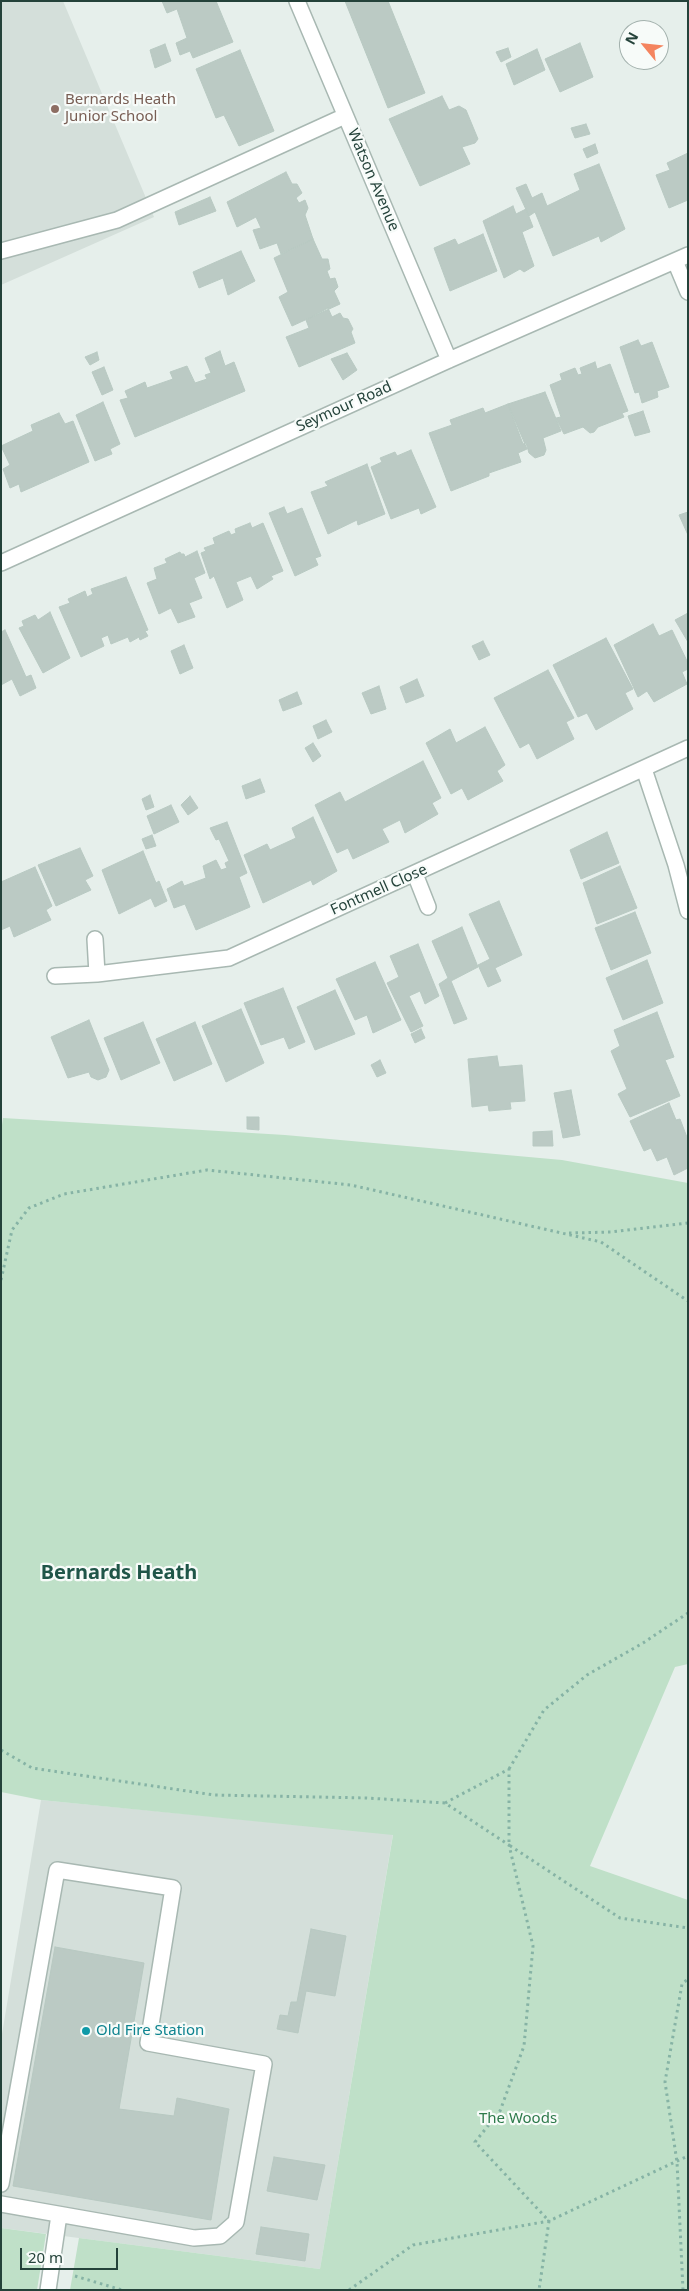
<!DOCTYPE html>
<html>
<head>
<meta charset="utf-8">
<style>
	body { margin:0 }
	#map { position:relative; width:689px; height:2291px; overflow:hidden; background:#e6efeb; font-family:"Noto Sans",sans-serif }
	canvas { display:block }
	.frame { position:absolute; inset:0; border:2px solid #24423a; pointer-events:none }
	.north { position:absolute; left:619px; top:20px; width:50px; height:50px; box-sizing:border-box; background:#f7fbf9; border:1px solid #a3b1ad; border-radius:50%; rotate:298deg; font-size:14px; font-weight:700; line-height:20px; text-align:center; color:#24423a }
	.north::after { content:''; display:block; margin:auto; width:18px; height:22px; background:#f4845f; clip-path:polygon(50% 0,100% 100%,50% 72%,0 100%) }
	.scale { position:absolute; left:20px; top:2248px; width:98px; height:22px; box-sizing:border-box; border:2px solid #24423a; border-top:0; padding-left:6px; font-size:15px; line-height:18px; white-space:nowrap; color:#24423a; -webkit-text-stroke:4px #f7fbf9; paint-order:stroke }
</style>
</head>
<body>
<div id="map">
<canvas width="689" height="2291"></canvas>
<div class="frame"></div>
<div class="north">N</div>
<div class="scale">20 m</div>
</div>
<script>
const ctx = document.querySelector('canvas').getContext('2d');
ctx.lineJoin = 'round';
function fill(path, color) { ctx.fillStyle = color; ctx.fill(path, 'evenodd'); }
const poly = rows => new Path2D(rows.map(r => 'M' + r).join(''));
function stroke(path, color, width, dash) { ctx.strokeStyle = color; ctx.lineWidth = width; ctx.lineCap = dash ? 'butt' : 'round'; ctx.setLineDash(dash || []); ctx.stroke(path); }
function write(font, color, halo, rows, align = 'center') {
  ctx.font = font + ' "Noto Sans",sans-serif'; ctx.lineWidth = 4.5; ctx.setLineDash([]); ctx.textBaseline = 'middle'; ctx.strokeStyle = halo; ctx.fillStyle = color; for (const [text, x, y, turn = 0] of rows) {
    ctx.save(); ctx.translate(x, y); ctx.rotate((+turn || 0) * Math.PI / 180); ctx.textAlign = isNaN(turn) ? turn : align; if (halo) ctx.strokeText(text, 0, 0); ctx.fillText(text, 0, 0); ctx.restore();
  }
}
fill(poly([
	[1,1,63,1,154,217,1,285],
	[41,1800,393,1834,320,2269,1,2228,1,2040]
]), '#d4dfda');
fill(poly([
	[3,1118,285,1135,562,1160,688,1183,688,1664,675,1667,590,1866,688,1900,688,2290,70,2290,79,2238,320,2269,393,1835,41,1800,1,1792,1,1132],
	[1,2228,46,2234,37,2290,1,2290]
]), '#bfe0c8');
const building = poly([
	[162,1,216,1,233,42,193,58,190,51,180,55,176,43,187,38,177,9,167,13,162,1],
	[345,1,388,1,425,93,388,108,345,1],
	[580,43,593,77,560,92,545,59,580,43],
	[165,44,171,61,155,68,150,50,165,44],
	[508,48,511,57,501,62,496,52,508,48],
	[537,49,545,70,514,85,506,64,537,49],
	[240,50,274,131,239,146,224,115,216,118,196,69,240,50],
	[442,96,449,110,459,106,466,110,478,139,475,143,462,147,470,164,420,186,389,119,442,96],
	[586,124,590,134,575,138,571,128,586,124],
	[595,144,598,153,587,158,583,149,595,144],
	[688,153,688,200,669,208,656,175,670,170,667,163,688,153],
	[599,164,625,229,601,242,599,236,553,256,535,212,529,216,516,188,526,184,532,198,542,193,547,206,580,190,574,174,599,164],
	[286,172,292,184,297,184,302,193,296,198,299,203,305,200,308,208,305,215,313,239,281,254,277,243,260,249,253,230,261,228,256,217,237,227,227,202,286,172],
	[210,197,216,211,179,225,175,212,210,197],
	[513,206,516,214,526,209,533,227,522,232,534,266,524,272,520,269,504,278,483,221,513,206],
	[483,234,497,271,450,291,434,248,455,239,458,245,483,234],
	[313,239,322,259,328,259,330,269,327,271,330,279,335,278,338,287,334,291,340,304,292,326,279,297,288,292,274,258,313,239],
	[241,251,255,281,228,295,223,278,199,288,193,272,241,251],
	[328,308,332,317,340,313,343,318,348,319,353,329,351,332,355,343,299,367,286,337,309,328,306,320,328,308],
	[638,340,641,346,652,342,669,387,657,391,658,397,642,403,639,392,635,393,620,347,638,340],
	[220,351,225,366,234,362,245,391,135,437,120,400,128,398,125,391,145,382,147,388,173,379,170,372,187,366,195,383,207,379,205,375,211,373,205,358,220,351],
	[97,352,99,360,90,365,85,357,97,352],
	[347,353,357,370,343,380,331,359,347,353],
	[595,362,597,369,610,364,628,411,622,413,624,417,598,427,594,432,590,433,583,427,564,434,556,418,561,417,550,385,562,380,560,374,575,368,578,375,582,374,580,368,595,362],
	[104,367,113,390,102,395,92,372,104,367],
	[545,392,561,431,543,438,546,450,544,455,535,458,529,453,526,443,523,444,508,404,545,392],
	[103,402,120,444,110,449,112,454,95,461,76,415,103,402],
	[508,404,527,449,518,453,521,462,489,473,489,476,451,491,429,433,452,425,450,420,483,408,485,413,508,404],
	[643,411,650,432,635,436,628,416,643,411],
	[59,413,65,424,73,421,89,462,21,492,19,484,10,488,3,469,10,465,1,446,33,431,31,425,59,413],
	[411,450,436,507,421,514,419,508,391,519,371,467,382,462,380,458,395,452,397,456,411,450],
	[367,464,385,514,358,525,357,520,328,534,311,492,328,486,325,482,367,464],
	[284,507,287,514,302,508,321,556,315,558,318,565,295,576,269,513,284,507],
	[688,512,688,535,679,515,688,512],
	[250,523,252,528,263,523,283,571,271,576,273,579,257,589,251,576,236,582,243,600,227,608,214,576,210,579,201,553,206,551,204,548,215,544,213,538,229,531,231,535,236,533,235,529,250,523],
	[197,551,205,573,194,578,202,598,189,603,195,617,178,623,171,608,159,614,147,583,157,579,154,568,167,563,165,559,180,552,181,554,184,554,185,557,197,551],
	[126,577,148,630,145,631,148,636,140,640,139,637,130,642,128,637,111,644,108,635,101,638,104,646,81,657,59,607,70,603,68,599,85,591,87,597,93,594,91,589,126,577],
	[50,612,70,658,43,673,19,628,24,626,22,621,35,615,38,620,50,612],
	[688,613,688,642,675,620,688,613],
	[653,624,659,636,672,630,688,663,688,669,682,672,687,684,654,702,647,691,638,697,614,645,653,624],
	[5,630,26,677,31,675,36,688,20,696,12,679,1,685,1,632,5,630],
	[606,638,633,689,625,693,633,709,596,730,587,713,578,717,553,665,606,638],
	[483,641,490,655,479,660,472,646,483,641],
	[184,645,193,668,180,674,171,651,184,645],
	[548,670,574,718,566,722,574,739,537,759,529,743,520,748,494,698,548,670],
	[417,679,424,696,406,703,400,687,417,679],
	[379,686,386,709,371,714,362,693,379,686],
	[297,692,302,704,283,711,279,700,297,692],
	[326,720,332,732,318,739,313,726,326,720],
	[485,727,505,765,497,771,503,781,468,800,462,788,451,794,426,743,450,729,456,743,485,727],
	[313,743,321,756,313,762,305,748,313,743],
	[423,761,441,798,432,803,438,814,405,833,400,820,382,829,389,842,353,859,348,848,337,853,315,805,340,792,345,802,423,761],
	[260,779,265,792,246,799,242,786,260,779],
	[150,795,154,807,146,810,142,799,150,795],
	[190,796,198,808,188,815,181,805,190,796],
	[171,805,179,822,154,834,147,816,171,805],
	[313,817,337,871,313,885,311,880,263,903,244,855,267,844,270,850,296,838,292,828,313,817],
	[227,822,247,873,239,877,250,907,196,930,185,904,174,908,167,889,182,881,184,886,206,878,203,866,216,860,221,870,227,868,225,863,229,861,219,839,216,840,210,828,227,822],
	[607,832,619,863,581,879,570,850,607,832],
	[152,835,156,846,146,849,142,839,152,835],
	[80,848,93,876,85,880,91,890,56,906,38,865,80,848],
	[143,851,156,883,159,881,167,901,155,907,151,898,119,914,102,870,143,851],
	[620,866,637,908,597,924,583,883,620,866],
	[35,867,52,906,46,910,51,920,14,937,10,926,1,930,1,882,35,867],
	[499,901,522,955,495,968,501,981,488,987,478,965,490,959,469,914,499,901],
	[635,912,651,953,611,970,595,928,635,912],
	[462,927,478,967,451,981,467,1019,454,1024,439,984,448,978,432,941,462,927],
	[418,944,439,996,425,1004,420,991,409,996,423,1026,411,1032,387,983,399,977,390,956,418,944],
	[647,960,663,1003,623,1020,606,978,647,960],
	[375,962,401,1020,373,1033,367,1015,355,1020,336,979,375,962],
	[283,988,305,1042,289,1049,284,1037,261,1045,244,1003,283,988],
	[335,990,355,1034,315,1050,297,1007,335,990],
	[241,1009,264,1063,226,1082,202,1026,241,1009],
	[657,1012,674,1057,665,1060,680,1096,630,1117,618,1094,627,1089,611,1051,620,1046,614,1030,657,1012],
	[89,1020,109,1070,106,1077,98,1080,91,1077,89,1072,68,1078,51,1037,89,1020],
	[143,1022,160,1063,121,1080,104,1038,143,1022],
	[195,1022,212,1064,174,1081,156,1039,195,1022],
	[421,1029,425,1038,415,1043,411,1034,421,1029],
	[497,1056,499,1067,522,1065,525,1101,510,1102,511,1109,489,1111,488,1105,472,1107,468,1059,497,1056],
	[380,1060,386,1073,377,1077,371,1065,380,1060],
	[571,1090,580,1135,563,1138,554,1093,571,1090],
	[669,1103,676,1120,680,1119,688,1140,688,1168,674,1175,667,1157,657,1161,651,1148,644,1151,630,1121,669,1103],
	[247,1117,259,1117,259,1130,247,1129,247,1117],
	[552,1131,553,1146,533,1146,533,1132,552,1131],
	[311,1929,346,1936,335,1996,306,1991,298,2033,277,2029,280,2015,288,2016,291,2002,297,2002,311,1929],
	[55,1947,144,1963,119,2109,174,2116,177,2098,229,2109,211,2220,13,2186,55,1947],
	[274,2157,325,2165,317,2200,267,2191,274,2157],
	[261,2227,309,2234,305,2261,256,2254,261,2227]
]);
fill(building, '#bbcac4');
stroke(building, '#b8c9c2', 1);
const minor = poly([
	[297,1,449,360],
	[1,251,117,220,345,116],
	[675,261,688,292],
	[1,563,449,360,688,255],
	[644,769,676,865,688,911],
	[415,874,428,907],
	[95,939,97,974],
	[55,976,97,974,229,958,688,748],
	[1,2184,57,1870,173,1888,148,2043,264,2064,236,2222,220,2236,194,2238,1,2204],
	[48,2290,59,2215]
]);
stroke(minor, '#a8b8b2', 18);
stroke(poly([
	[569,1233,611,1232,688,1223],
	[1,1280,12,1230,29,1208,64,1194,207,1170,351,1185,601,1242,688,1301],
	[1,1750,32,1768,214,1795,367,1798,445,1803,509,1845,533,1946,524,2046,500,2111,475,2142,549,2221,539,2290],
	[509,1769,544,1710,587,1675,643,1643,688,1613],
	[445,1803,509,1769,509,1845,620,1918,688,1928],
	[75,2276,122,2290],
	[349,2290,413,2245,549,2221,688,2156],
	[683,2290,677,2162,665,2082,682,1984,688,1979]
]), '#86b3a5', 3, [2.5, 4]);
stroke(minor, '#fff', 15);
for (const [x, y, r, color] of [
	[55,109,5,"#8d6e63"],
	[86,2031,5,"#0f9aa8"]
]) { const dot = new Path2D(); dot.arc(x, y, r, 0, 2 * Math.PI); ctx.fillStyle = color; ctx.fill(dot); stroke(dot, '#f7fbf9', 2); }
write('15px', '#785e54', '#f7fbf9', [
	["Bernards Heath",65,100],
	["Junior School",65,117]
], 'left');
write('15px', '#24423a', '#f7fbf9', [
	["Watson Avenue",373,180,67],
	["Seymour Road",344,407,-24],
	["Fontmell Close",379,890,-24]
]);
write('15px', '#0d838f', '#f7fbf9', [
	["Old Fire Station",96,2031]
], 'left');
write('15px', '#2d7a4b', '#f7fbf9', [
	["The Woods",518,2119]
]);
write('bold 20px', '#1f5548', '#f7fbf9', [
	["Bernards Heath",119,1573]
]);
</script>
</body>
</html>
